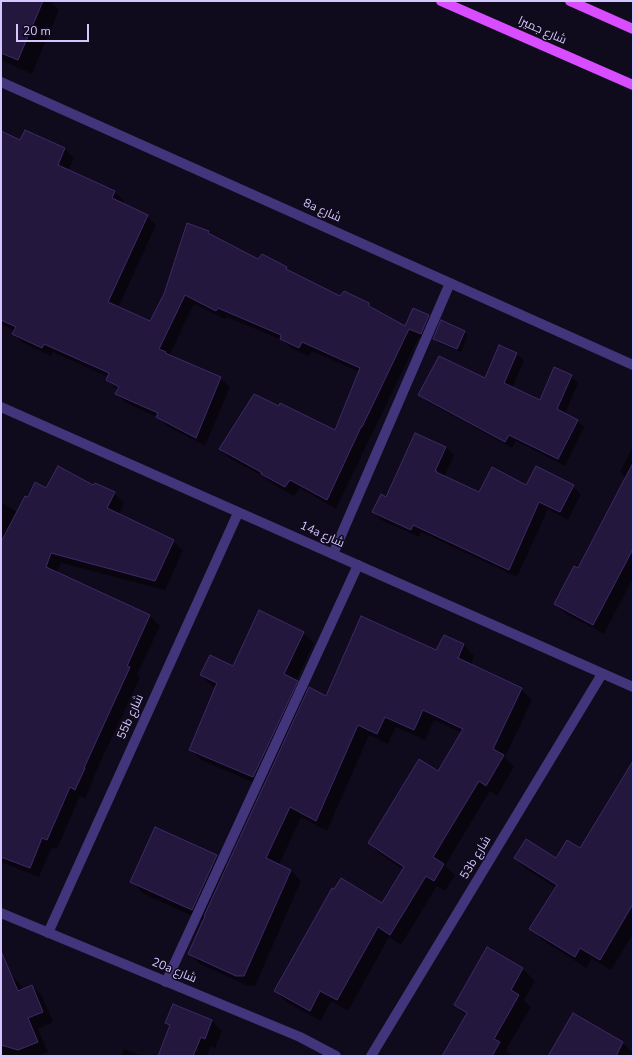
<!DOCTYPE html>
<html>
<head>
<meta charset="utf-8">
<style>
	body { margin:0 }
	#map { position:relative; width:634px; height:1057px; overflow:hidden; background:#100b1c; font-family:"Nunito Sans",sans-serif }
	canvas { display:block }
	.frame { position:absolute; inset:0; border:2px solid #d5c6ff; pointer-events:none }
	.scale { position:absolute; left:16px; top:24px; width:73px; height:18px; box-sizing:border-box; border:2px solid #d5c6ff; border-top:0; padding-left:5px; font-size:12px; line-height:14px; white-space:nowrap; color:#d5c6ff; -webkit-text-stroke:3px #100b1c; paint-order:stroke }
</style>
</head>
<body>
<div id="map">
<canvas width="634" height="1057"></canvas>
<div class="frame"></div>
<div class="scale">20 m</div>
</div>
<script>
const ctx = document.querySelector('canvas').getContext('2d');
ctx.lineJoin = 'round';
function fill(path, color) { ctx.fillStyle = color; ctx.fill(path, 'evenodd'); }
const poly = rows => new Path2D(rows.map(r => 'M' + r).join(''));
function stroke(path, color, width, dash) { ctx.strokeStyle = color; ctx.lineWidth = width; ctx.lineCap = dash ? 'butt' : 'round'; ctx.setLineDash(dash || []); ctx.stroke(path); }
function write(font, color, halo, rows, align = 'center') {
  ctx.font = font + ' "Nunito Sans",Cairo,sans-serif'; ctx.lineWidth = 3; ctx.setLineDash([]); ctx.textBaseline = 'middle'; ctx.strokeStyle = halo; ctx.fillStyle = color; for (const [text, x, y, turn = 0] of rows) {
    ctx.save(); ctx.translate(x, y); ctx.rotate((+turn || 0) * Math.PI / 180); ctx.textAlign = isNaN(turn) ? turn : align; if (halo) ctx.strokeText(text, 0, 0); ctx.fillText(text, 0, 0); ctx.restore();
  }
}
fill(poly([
	[1,1,50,1,59,10,32,74,1,60],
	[26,131,65,149,74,158,68,171,115,192,124,201,122,204,147,216,156,225,118,308,151,323,208,231,215,238,259,260,286,268,290,271,341,297,369,304,376,311,406,327,428,316,438,325,430,342,419,337,371,436,336,509,300,488,294,496,271,483,264,477,229,458,220,449,335,431,359,372,312,351,308,356,291,348,284,341,227,317,225,319,194,304,169,356,220,378,230,387,205,446,167,426,159,418,126,403,116,394,118,390,107,380,108,377,53,352,51,356,23,343,14,334,15,331,1,324,1,132,21,141],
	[464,332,468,335,461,352,438,343,434,339],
	[500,346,517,354,524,360,512,388,540,402,571,376,578,383,565,414,577,421,584,427,565,466,516,441,512,448,426,401,419,394,486,380],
	[633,446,633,578,604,634,566,614,555,604,578,569,626,478,620,472],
	[446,447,454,455,444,477,479,493,526,486,573,486,581,494,568,520,548,509,517,577,421,532,419,537,381,520,373,512,386,498],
	[94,487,114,493,124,503,119,515,173,541,183,550,165,590,61,563,57,573,150,616,160,626,137,675,140,678,93,778,94,779,85,799,80,796,57,849,52,847,39,877,1,862,1,502,19,513,28,498,46,490],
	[303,633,314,643,296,681,308,692,326,697,436,652,444,636,464,645,474,656,471,665,521,689,532,700,505,757,514,767,497,796,490,791,445,866,455,875,445,891,437,886,401,945,389,937,348,1011,331,1001,321,1021,286,1002,276,991,382,905,404,870,380,854,369,843,439,772,462,733,434,720,425,740,396,727,388,744,369,735,327,831,301,817,279,865,291,870,301,881,255,986,248,986,200,964,189,953,203,921,144,894,132,882,156,828,217,856,227,867,264,787,201,760,190,750,216,688,212,686,201,675,233,667],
	[633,776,633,934,611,970,592,959,586,968,542,940,531,928,556,888,526,869,515,858,557,859,580,849],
	[487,949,523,969,535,981,524,1000,531,1007,506,1050,511,1055,510,1056,443,1056,466,1016,455,1005],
	[11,975,21,985,23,990,32,986,42,996,53,1022,38,1029,48,1052,39,1056,1,1056,1,979],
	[573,1014,623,1043,633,1053,631,1056,549,1056],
	[212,1021,222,1031,215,1048,211,1046,207,1056,159,1056,171,1027,166,1023],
	[124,1049,142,1056,121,1056]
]), '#0007');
const building = poly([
	[1,1,43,1,18,60,1,53,1,1],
	[25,130,65,148,58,165,115,191,112,198,148,215,108,302,150,321,164,294,187,223,209,231,208,233,258,259,262,254,287,267,286,269,340,296,344,291,369,303,369,306,405,326,413,308,429,315,421,334,409,329,362,427,361,427,327,500,290,480,285,487,261,474,261,472,219,449,254,394,279,406,280,403,335,430,360,368,302,342,299,348,280,339,281,335,218,308,216,311,185,295,159,349,166,352,165,353,221,377,196,438,156,417,158,413,115,394,119,387,106,380,109,373,44,344,42,348,12,334,16,327,1,320,1,131,20,140,25,130],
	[441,320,465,331,457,349,433,339,441,320],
	[499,345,517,353,504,383,540,400,554,367,572,375,557,409,578,420,558,459,509,435,505,442,418,395,439,356,485,378,499,345],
	[415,433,446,447,435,471,437,471,436,472,479,492,492,467,526,485,536,466,574,485,560,512,539,502,509,570,413,525,411,530,372,512,381,494,386,497,415,433],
	[633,463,633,549,593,625,554,604,574,566,578,568,633,463],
	[58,466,93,485,95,483,115,492,107,508,174,540,155,581,51,553,46,567,150,615,127,666,130,667,84,768,85,768,75,790,70,787,47,840,42,838,30,868,1,857,1,542,25,496,28,497,35,482,46,488,58,466],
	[259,610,304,632,284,674,298,681,253,777,189,750,217,683,200,675,210,655,233,666,259,610],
	[361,616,436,650,444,635,464,644,458,658,522,688,493,749,504,755,486,786,479,781,433,857,444,864,434,881,426,876,390,935,378,927,337,1000,320,991,310,1011,274,991,332,888,334,889,341,878,382,903,404,867,368,843,419,759,438,771,463,729,423,710,414,730,385,717,377,734,358,725,316,821,290,807,266,858,291,870,244,976,236,976,188,954,205,916,204,916,309,687,326,696,361,616],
	[633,761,633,904,600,960,580,948,575,957,529,929,557,885,514,858,526,839,556,858,567,840,580,848,633,761],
	[155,827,217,855,192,910,130,882,155,827],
	[487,947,523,968,511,990,519,995,494,1039,500,1042,492,1056,442,1056,467,1013,454,1005,487,947],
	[1,951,18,991,32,985,43,1012,28,1018,38,1042,18,1050,1,1045,1,951],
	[173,1004,212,1020,205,1039,201,1037,193,1056,158,1056,170,1025,165,1023,173,1004],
	[573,1013,623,1042,616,1056,548,1056,573,1013]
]);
fill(building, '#24173d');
stroke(building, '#3f2969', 1);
stroke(poly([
	[333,554,450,283],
	[166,982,358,565]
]), '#43357b', 10);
stroke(poly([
	[1,82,633,365],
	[1,407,633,687],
	[1,913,300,1037,336,1056],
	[48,933,238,513],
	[371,1056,602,674]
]), '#43357b', 10);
stroke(poly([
	[441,1,633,85],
	[570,1,633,29]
]), '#d84dff', 10);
write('12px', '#d5c6ff', '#100b1c', [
	["شارع جميرا",542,31,24],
	["8a شارع",322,211,24],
	["14a شارع",322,535,24],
	["55b شارع",131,717,-66],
	["53b شارع",476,858,-59],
	["20a شارع",174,971,22]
]);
</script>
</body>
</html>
